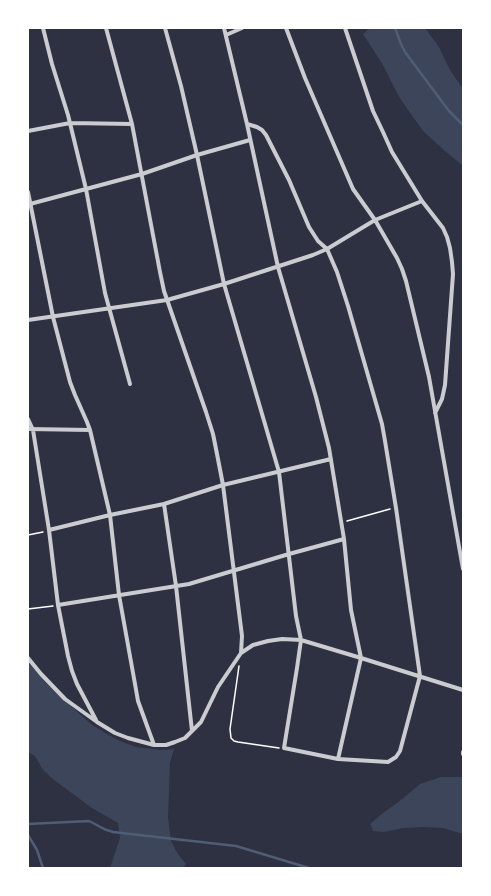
<!DOCTYPE html>
<html>
<head>
<meta charset="utf-8">
<style>
	body { margin:0 }
	#map { position:relative; width:491px; height:896px; overflow:hidden; background:#2d3142; font-family:Lato,sans-serif }
	canvas { display:block }
	.frame { position:absolute; inset:0; border:29px solid #fff; pointer-events:none }
</style>
</head>
<body>
<div id="map">
<canvas width="491" height="896"></canvas>
<div class="frame"></div>
</div>
<script>
const ctx = document.querySelector('canvas').getContext('2d');
ctx.lineJoin = 'round';
function fill(path, color) { ctx.fillStyle = color; ctx.fill(path, 'evenodd'); }
const poly = rows => new Path2D(rows.map(r => 'M' + r).join(''));
function stroke(path, color, width, dash) { ctx.strokeStyle = color; ctx.lineWidth = width; ctx.lineCap = dash ? 'butt' : 'round'; ctx.setLineDash(dash || []); ctx.stroke(path); }
fill(poly([
	[370,28,425,28,439,47,450,70,463,89,463,166,445,151,423,131,408,110,398,95,383,65,363,34],
	[28,660,45,682,59,695,92,725,107,734,120,741,136,747,160,750,174,749,170,763,168,817,171,841,178,854,186,864,183,868,110,868,120,838,118,823,92,808,54,780,43,770,35,756,28,752],
	[441,777,463,777,463,834,443,828,422,827,403,828,384,832,373,831,370,824,383,813,401,800,420,784]
]), '#3c4559');
stroke(poly([
	[395,28,401,44,405,52,449,111,463,125],
	[28,824,89,821,93,823,104,829,113,832,236,846,309,868],
	[28,835,37,850,43,868]
]), '#4f5d75', 2.5);
stroke(poly([
	[347,521,390,509],
	[28,535,43,532],
	[28,609,53,606],
	[239,666,230,729,231,738,234,741,238,742,279,748]
]), '#fff', 1.5);
stroke(poly([
	[43,28,52,64,68,115,86,189,105,293,130,384],
	[106,28,132,124,160,272,164,291,206,412,213,434,217,454,223,485,242,636,241,653],
	[165,28,181,86,197,155,224,284,279,472,296,616,301,640,297,668,284,748,338,759,388,762,396,757,400,751,420,676,396,508,385,441,382,424,348,306,337,272,327,249,318,241,309,227,289,180,266,135,262,130,257,127,247,124],
	[224,28,247,124,278,267,316,397,329,448,344,539,351,610,361,658,338,759],
	[286,28,305,78,353,189,375,220,397,258,402,269,406,281,429,377,463,569],
	[345,28,373,111,383,132,392,152,422,201,443,228,447,237,450,248,452,262,453,274,445,385,442,399,435,413],
	[226,35,242,28],
	[28,131,70,123,132,124],
	[28,192,53,317,70,382,75,395,87,422,90,430,110,515,119,595,135,684,138,701,154,745],
	[30,204,142,174,197,155,250,140],
	[28,320,167,300,224,284,313,255,327,249,375,220,422,201],
	[28,419,33,430,49,530,58,605,68,656,72,671,77,684,96,720],
	[28,429,90,430],
	[164,504,176,586,192,731],
	[49,530,110,515,164,504,223,485,331,459],
	[58,605,189,584,289,554,344,539],
	[28,658,41,674,65,699,97,722,115,733,128,738,154,745,166,745,175,742,185,738,201,722,218,687,241,653,253,645,268,641,282,639,301,640,361,658,463,690],
	[463,754,463,752]
]), '#caccd0', 4);
</script>
</body>
</html>
